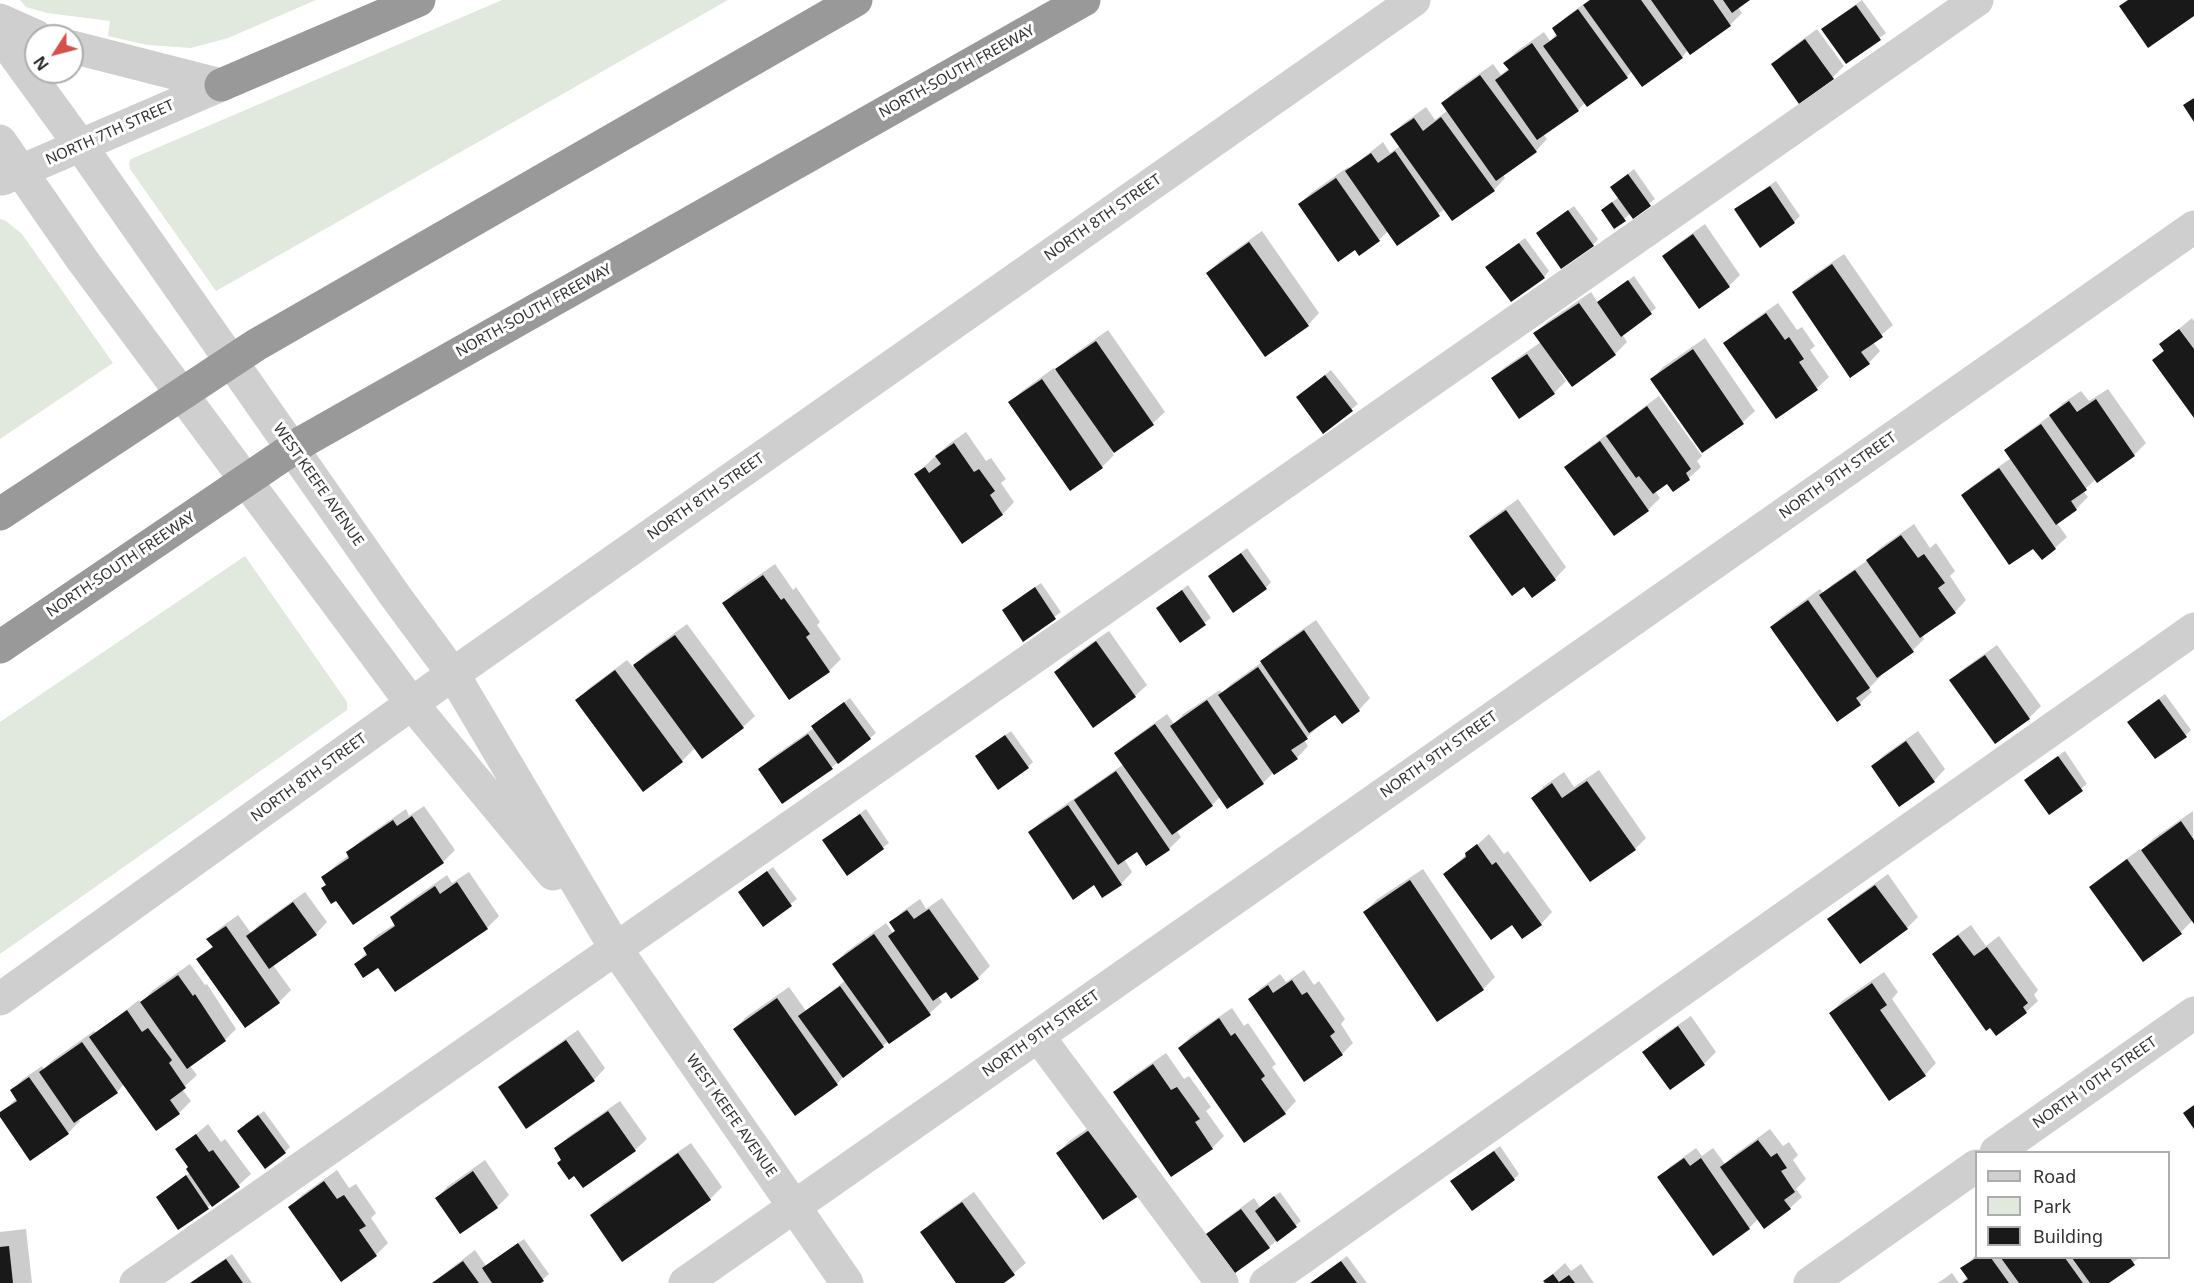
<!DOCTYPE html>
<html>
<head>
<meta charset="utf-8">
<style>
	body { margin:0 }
	#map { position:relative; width:2194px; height:1283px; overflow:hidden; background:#fff; font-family:"Noto Sans",sans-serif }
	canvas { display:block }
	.legend { position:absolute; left:1975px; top:1151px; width:195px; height:108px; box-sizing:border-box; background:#fff; border:2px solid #adadad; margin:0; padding:8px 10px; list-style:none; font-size:18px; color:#323232 }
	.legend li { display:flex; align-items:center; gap:12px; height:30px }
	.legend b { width:30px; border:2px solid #adadad }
	.north { position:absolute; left:24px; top:24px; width:60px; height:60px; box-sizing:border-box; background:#fff; border:2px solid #adadad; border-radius:50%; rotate:234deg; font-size:16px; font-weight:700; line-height:24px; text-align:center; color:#323232 }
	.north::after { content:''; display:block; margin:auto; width:21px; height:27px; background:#d4504a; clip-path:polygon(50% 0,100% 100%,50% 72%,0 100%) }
</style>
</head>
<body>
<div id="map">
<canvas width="2194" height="1283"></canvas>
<ul class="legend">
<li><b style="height:8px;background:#cfcfcf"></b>Road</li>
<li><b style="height:16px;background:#e1e8dd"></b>Park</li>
<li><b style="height:16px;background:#191919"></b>Building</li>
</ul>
<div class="north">N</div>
</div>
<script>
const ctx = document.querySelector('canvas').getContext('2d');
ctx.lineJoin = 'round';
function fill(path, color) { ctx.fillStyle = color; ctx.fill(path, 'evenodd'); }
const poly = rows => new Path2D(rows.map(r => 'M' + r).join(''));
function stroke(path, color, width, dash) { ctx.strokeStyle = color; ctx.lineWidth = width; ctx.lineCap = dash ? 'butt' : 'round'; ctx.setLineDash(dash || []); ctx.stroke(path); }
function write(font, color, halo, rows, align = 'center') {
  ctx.font = font + ' "Noto Sans",sans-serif'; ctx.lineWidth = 6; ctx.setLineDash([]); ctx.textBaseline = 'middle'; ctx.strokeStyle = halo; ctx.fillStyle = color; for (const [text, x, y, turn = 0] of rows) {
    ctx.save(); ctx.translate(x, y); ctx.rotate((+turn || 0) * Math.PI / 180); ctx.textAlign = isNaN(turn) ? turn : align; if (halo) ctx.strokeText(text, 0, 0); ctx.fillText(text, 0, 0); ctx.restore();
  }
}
fill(poly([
	[20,0,316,0,228,38,191,48,147,45,108,36,110,21,47,13,26,7],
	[502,0,728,0,216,291,130,169,129,163,131,159],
	[0,219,6,221,22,234,113,363,0,439],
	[245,556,347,702,347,710,0,954,0,722]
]), '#e1e8dd');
fill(poly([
	[1589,0,1747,0,1738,7,1742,13,1730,25,1690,53,1688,50,1682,57,1632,71,1627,77,1586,102,1578,110,1543,134,1547,139,1536,151,1503,175,1505,178,1494,190,1445,209,1397,244,1388,231,1379,240,1355,248,1299,204,1311,193,1348,167,1349,169,1383,142,1390,153,1400,146,1392,134,1404,123,1426,107,1435,120,1448,110,1443,103,1455,91,1493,64,1501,75,1509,68,1505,63,1517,51,1544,32,1550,41,1557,33,1554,28,1566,17],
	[1862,0,1886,33,1847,62,1828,24],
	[1817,29,1844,66,1833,77,1773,64,1784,53],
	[1634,169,1655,199,1633,217,1631,213,1615,227,1608,205,1619,197,1617,182],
	[1776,181,1800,216,1794,222,1736,209],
	[1574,206,1598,239,1593,245,1543,228],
	[1705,224,1740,275,1729,286,1664,256,1676,245],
	[1262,231,1319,313,1308,325,1208,273,1220,261],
	[1525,238,1549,271,1544,277,1493,262],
	[1844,254,1893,325,1873,342,1880,351,1869,363,1794,292,1805,281],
	[1634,276,1656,308,1622,334,1627,342,1615,354,1573,385,1561,369,1559,371,1566,381,1554,393,1520,417,1493,378,1505,367,1541,342,1535,334,1547,322,1591,292,1598,303],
	[1778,303,1797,330,1802,327,1815,346,1810,350,1829,377,1817,388,1725,344,1737,332],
	[2192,318,2194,321,2194,415,2154,360,2165,349,2161,344],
	[1108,330,1165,412,1153,423,1112,452,1114,455,1102,467,1071,489,1010,402,1022,391,1054,368,1056,371,1069,358],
	[1705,338,1755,411,1743,422,1702,451,1652,379,1663,367],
	[1331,370,1358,404,1323,432,1303,392],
	[2108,389,2146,443,2134,455,2097,480,2096,479,2083,491,2088,497,2076,509,2057,523,2067,537,2055,548,2034,546,1963,495,1975,484,2011,458,2006,450,2018,439,2051,415,2063,403,2081,391,2089,401],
	[1659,396,1702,456,1697,461,1701,467,1689,478,1673,490,1667,482,1655,491,1660,498,1648,510,1614,534,1566,467,1578,456],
	[966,432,986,461,991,458,1006,479,1001,483,1014,502,1003,514,962,542,916,474,949,444],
	[1518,499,1566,567,1555,579,1525,585,1470,536,1482,525],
	[1914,524,1930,548,1936,543,1955,571,1950,576,1966,600,1955,612,1922,635,1924,639,1913,650,1880,674,1881,676,1869,688,1872,692,1860,703,1837,720,1771,627,1783,616,1820,589,1823,593,1833,584,1868,560,1880,548],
	[1247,548,1271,582,1266,588,1210,576],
	[775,564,793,590,796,587,820,622,817,625,841,659,829,671,724,604,735,592],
	[1041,583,1061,612,1023,640,1009,605],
	[1188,585,1211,618,1180,641,1158,608],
	[1316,620,1370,698,1359,710,1336,712,1319,726,1304,740,1308,746,1297,758,1274,772,1263,783,1220,797,1212,805,1176,830,1181,837,1169,849,1137,850,1124,859,1132,872,1121,884,1094,883,1030,832,1042,821,1124,764,1116,753,1128,742,1167,714,1174,724,1183,714,1220,690,1222,693,1231,684,1262,662,1273,650],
	[687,624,755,716,743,727,695,748,682,761,643,790,577,701,588,689,627,660,633,667,646,654],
	[1109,631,1147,685,1135,696,1056,672,1067,660],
	[1997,645,2041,706,2029,718,1951,680,1963,669],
	[2165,694,2191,730,2186,735,2135,716],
	[850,698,876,733,870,738,832,767,760,769,771,758,814,728,818,721],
	[1011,731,1033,762,1028,767,983,751],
	[1918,731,1945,769,1934,781,1873,766,1884,755],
	[2065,751,2087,784,2049,813,2032,775],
	[1599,770,1646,838,1635,849,1532,798,1544,786,1564,772,1574,787],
	[424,806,455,850,443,862,337,899,323,877,335,866,349,855,348,853,360,841,406,809,409,816],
	[866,809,889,843,848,873,824,840],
	[2193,811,2194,922,2193,920,2181,932,2091,887,2103,876,2140,849,2141,851,2154,838],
	[1489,834,1504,854,1508,851,1552,912,1541,924,1512,923,1445,874],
	[773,867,797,899,763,925,745,887],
	[1423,869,1495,977,1483,989,1437,1020,1365,912,1376,900],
	[469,872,499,916,487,928,395,990,379,966,356,964,367,952,364,948,376,936,395,924,391,917,403,906,447,875,452,883],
	[1888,874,1918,917,1907,928,1829,919,1841,908],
	[305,892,327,922,316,934,273,965,291,990,279,1002,198,959,213,946,208,939,220,928,238,915,251,933,259,925],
	[942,898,990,966,978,978,947,990,938,996,942,1002,930,1013,890,1042,889,1041,848,1071,837,1084,795,1114,735,1029,746,1017,789,987,806,1011,846,980,834,964,846,952,886,923,893,933,896,930,891,922,903,911,920,899,926,909],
	[1971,925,1986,946,1999,936,2038,990,2034,995,2038,1001,2026,1012,1934,954,1946,943],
	[190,964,205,985,207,984,236,1029,225,1040,189,1065,197,1075,182,1089,191,1101,179,1113,156,1129,124,1084,117,1092,78,1119,80,1121,68,1133,30,1158,0,1114,17,1098,12,1091,23,1079,42,1066,44,1069,53,1060,94,1031,96,1033,139,1000,141,1003,153,990],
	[1304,970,1314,985,1319,981,1345,1019,1341,1024,1353,1043,1342,1054,1250,999,1261,988,1280,974,1286,982],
	[1884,972,1898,992,1892,999,1936,1063,1925,1075,1831,1013,1842,1001],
	[1232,1008,1244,1026,1248,1023,1276,1064,1272,1067,1296,1101,1285,1113,1179,1048,1191,1036],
	[1691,1016,1716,1052,1704,1064,1670,1088,1644,1052,1656,1040],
	[578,1030,605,1068,594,1080,500,1088,512,1076],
	[1166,1053,1184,1079,1189,1076,1211,1107,1206,1111,1224,1136,1212,1148,1172,1175,1115,1092,1126,1081],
	[620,1101,647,1139,635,1150,556,1149,568,1137],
	[264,1111,290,1147,285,1152,244,1125],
	[1107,1115,1154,1180,1058,1153,1069,1141],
	[208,1124,221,1142,225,1139,251,1174,239,1185,178,1228,157,1197,190,1173,190,1167,177,1150],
	[1770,1129,1783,1146,1789,1142,1798,1155,1793,1160,1806,1179,1796,1189,1802,1197,1790,1208,1759,1218,1749,1228,1713,1254,1659,1177,1671,1166,1696,1148,1702,1156,1713,1148,1725,1164,1734,1155],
	[691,1143,722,1187,710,1199,623,1260,592,1215,604,1203],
	[1500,1146,1519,1174,1514,1179,1452,1181],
	[485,1160,509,1195,497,1207,461,1232,437,1198,448,1186],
	[337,1170,349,1188,356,1184,376,1213,371,1218,388,1243,376,1255,290,1207,302,1195],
	[974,1192,1026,1263,1002,1283,958,1283,922,1232,933,1221],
	[1280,1192,1301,1221,1269,1247,1208,1234,1220,1223,1254,1198,1260,1207],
	[26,1229,32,1283,0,1283,0,1232],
	[524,1239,549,1274,539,1283,432,1283,475,1250,486,1266],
	[232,1254,252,1283,193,1283,198,1277],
	[1976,1255,1976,1258,2139,1258,2106,1283,1962,1283,1968,1276,1962,1269],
	[1347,1256,1367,1283,1311,1283],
	[1565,1263,1571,1271,1581,1264,1594,1283,1547,1283,1545,1281],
	[1952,1273,1959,1283,1938,1283]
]), '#0003');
fill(poly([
	[1590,0,1641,0,1683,58,1642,87,1583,5],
	[1651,0,1713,0,1731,26,1690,55],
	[1723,0,1750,0,1732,13],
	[2128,0,2194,0,2194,16,2148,48,2119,6],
	[1856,5,1881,40,1846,64,1821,29],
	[1578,9,1628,78,1587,107,1543,46,1557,36,1552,28],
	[1805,39,1834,79,1799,104,1771,64],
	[1532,43,1579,111,1537,140,1495,80,1509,70,1503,63],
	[1480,75,1537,152,1496,181,1441,103],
	[2194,98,2194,122,2183,105],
	[1441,117,1495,191,1452,221,1390,134,1414,118,1423,131],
	[1395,151,1440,216,1397,246,1345,171,1371,153,1378,163],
	[1628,174,1651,206,1633,219,1610,187],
	[1336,178,1380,241,1359,256,1355,250,1338,262,1298,204],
	[1770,186,1795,223,1760,248,1734,209],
	[1612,202,1626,221,1614,229,1601,210],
	[1568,210,1594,246,1561,269,1536,233],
	[1693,234,1730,287,1699,309,1662,256],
	[1249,242,1309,326,1265,357,1206,273],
	[1519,243,1545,278,1511,302,1485,267],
	[1832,264,1883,337,1861,352,1870,364,1850,378,1792,292],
	[1628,280,1652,314,1621,337,1597,302],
	[1579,303,1616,355,1572,387,1533,333],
	[1766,313,1785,340,1789,337,1804,359,1799,362,1818,390,1776,419,1723,343],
	[2179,329,2194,349,2194,418,2152,360,2164,351,2159,344],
	[1096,341,1154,425,1114,453,1055,369],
	[1693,349,1744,424,1702,453,1650,379],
	[1527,354,1555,394,1519,419,1491,378],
	[1325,375,1353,411,1323,434,1296,397],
	[1042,379,1103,468,1070,491,1008,402],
	[2096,399,2135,456,2097,483,2049,415,2069,401,2077,412],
	[1647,406,1691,469,1686,473,1690,480,1673,492,1667,484,1653,494,1639,476,1636,478,1606,436],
	[2041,424,2087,490,2071,501,2077,510,2056,525,2004,450],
	[1600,441,1649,511,1614,536,1564,467],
	[954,443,974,472,979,469,995,491,990,495,1003,515,962,544,914,474,925,467,929,473,941,464,935,456],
	[1999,468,2056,549,2042,560,2033,549,2009,565,1961,495],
	[1506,510,1556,580,1532,598,1524,587,1512,596,1469,536],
	[1901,535,1918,558,1924,554,1945,583,1938,588,1956,613,1920,638,1866,560],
	[1241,553,1267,589,1233,613,1208,576],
	[1855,570,1914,652,1877,678,1819,595],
	[763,575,781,600,784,598,810,634,806,637,830,672,789,700,722,603],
	[1035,587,1056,619,1023,642,1002,610],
	[1182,590,1206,625,1180,643,1156,608],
	[1808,600,1870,688,1856,698,1861,705,1837,722,1770,627],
	[1304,630,1360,711,1342,724,1335,715,1309,733,1260,661],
	[675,635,744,728,702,759,633,665],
	[1096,641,1136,697,1093,728,1054,672],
	[1985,655,2030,719,1995,744,1949,680],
	[1258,667,1308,739,1291,750,1298,759,1274,775,1218,695],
	[615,670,683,762,643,792,575,700],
	[2159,699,2187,737,2155,759,2127,722],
	[1207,700,1264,784,1227,809,1170,726],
	[844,702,871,739,838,764,811,726],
	[1155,724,1213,806,1172,835,1114,753],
	[808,734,833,769,782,804,758,769],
	[1005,735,1029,768,998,790,975,756],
	[1906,741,1935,782,1899,807,1871,766],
	[2058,756,2083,791,2049,815,2024,780],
	[1116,771,1170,850,1146,866,1137,852,1118,865,1074,800],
	[1587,781,1636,850,1590,882,1531,798,1552,783,1562,798],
	[1068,805,1122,885,1102,898,1094,885,1073,900,1028,832],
	[860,814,884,849,847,876,822,840],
	[412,816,444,863,353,925,336,901,331,904,321,888,326,885,321,877,349,858,346,852,393,820,397,826],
	[2181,821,2194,840,2194,924,2141,850],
	[1477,844,1492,865,1496,862,1542,925,1522,939,1512,925,1491,940,1443,874,1466,857,1465,853],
	[2127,859,2182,934,2143,962,2089,887],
	[767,871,792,906,763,927,738,892],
	[1410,880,1484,990,1437,1022,1363,912],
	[457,882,488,929,395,992,378,968,363,978,354,964,367,955,363,948,395,926,390,917,435,886,440,894],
	[1875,885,1908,929,1860,964,1827,919],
	[293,902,317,935,269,969,246,936],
	[929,909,979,979,951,999,946,992,933,1001,888,936,895,931,889,922,907,910,914,919],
	[226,926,280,1003,245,1028,196,959,213,947,206,939],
	[874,934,931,1015,889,1044,832,964],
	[1958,935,1974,956,1987,947,2028,1003,2023,1007,2027,1013,1996,1036,1990,1028,1986,1031,1932,954],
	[178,975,193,996,195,994,226,1041,187,1069,140,1002],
	[1292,980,1302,995,1307,992,1335,1032,1330,1036,1343,1055,1304,1082,1248,999,1268,985,1273,993],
	[1872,983,1887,1005,1880,1010,1926,1076,1889,1101,1829,1013],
	[840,986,884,1047,843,1078,798,1016],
	[777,998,838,1085,795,1116,733,1029],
	[127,1010,142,1032,148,1028,172,1060,169,1063,186,1088,170,1100,180,1114,156,1131,89,1037],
	[1219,1018,1231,1036,1235,1033,1265,1076,1261,1079,1286,1114,1244,1143,1178,1048],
	[1678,1026,1705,1065,1670,1090,1642,1052],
	[566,1040,595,1081,526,1129,498,1087],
	[82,1042,118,1093,74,1123,39,1072],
	[1153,1064,1171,1090,1177,1087,1200,1119,1195,1122,1213,1149,1171,1177,1113,1092],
	[29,1077,69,1134,30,1161,0,1117,0,1112,17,1101,10,1090],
	[2194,1105,2194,1129,2183,1113],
	[608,1111,636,1151,583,1188,574,1176,569,1180,557,1163,561,1160,554,1148],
	[258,1115,286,1153,265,1169,237,1131],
	[1095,1126,1143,1193,1103,1220,1056,1153],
	[196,1134,209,1152,213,1150,240,1187,212,1207,186,1169,188,1167,175,1149],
	[1758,1140,1771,1157,1777,1153,1787,1168,1781,1171,1795,1192,1784,1200,1791,1209,1764,1229,1720,1167],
	[1494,1151,1515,1180,1472,1211,1450,1181],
	[678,1153,711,1200,622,1262,590,1215],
	[1684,1158,1690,1166,1701,1158,1750,1229,1713,1256,1657,1177],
	[473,1171,498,1208,460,1234,435,1198],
	[186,1175,209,1209,178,1230,156,1197],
	[324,1181,337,1199,344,1195,366,1226,359,1230,377,1256,341,1282,288,1207],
	[1274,1196,1297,1227,1277,1242,1255,1211],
	[962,1202,1015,1275,1004,1283,956,1283,920,1232],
	[1241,1209,1270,1248,1235,1273,1206,1234],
	[518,1243,544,1281,541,1283,492,1283,482,1268],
	[9,1246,13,1283,0,1283,0,1247],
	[1976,1258,1991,1258,2009,1283,1962,1283,1968,1279,1960,1268],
	[2001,1258,2065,1258,2083,1283,2019,1283],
	[2072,1258,2130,1258,2135,1265,2109,1283,2090,1283],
	[226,1259,243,1283,190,1283],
	[463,1261,479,1283,432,1283],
	[1341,1261,1357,1283,1310,1283],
	[1553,1274,1559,1282,1569,1275,1575,1283,1545,1283,1543,1281]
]), '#191919');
stroke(poly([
	[0,20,36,36],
	[0,35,80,145,396,597,453,674,616,949,847,1283],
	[72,47,221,85],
	[0,141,83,261,412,704,553,874],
	[2,179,221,85],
	[0,999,453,674,1414,0],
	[1038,1036,1222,1283],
	[1996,1152,2194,1013],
	[136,1283,1977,0],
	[685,1283,2194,227],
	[1266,1283,2194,629],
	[1810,1283,1976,1166]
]), '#cfcfcf', 33);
stroke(poly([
	[221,85,419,0],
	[0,514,256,345,856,0],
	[0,647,304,441,1084,0]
]), '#999', 33);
write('15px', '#323232', '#fff', [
	["NORTH-SOUTH FREEWAY",957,72,-29],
	["NORTH 7TH STREET",110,133,-24],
	["NORTH 8TH STREET",1103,218,-35],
	["NORTH-SOUTH FREEWAY",534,311,-29],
	["NORTH 9TH STREET",1838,476,-35],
	["WEST KEEFE AVENUE",318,485,55],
	["NORTH 8TH STREET",706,497,-35],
	["NORTH-SOUTH FREEWAY",121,565,-34],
	["NORTH 9TH STREET",1439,755,-35],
	["NORTH 8TH STREET",309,778,-36],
	["NORTH 9TH STREET",1041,1034,-35],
	["NORTH 10TH STREET",2095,1083,-35],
	["WEST KEEFE AVENUE",731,1116,55]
]);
</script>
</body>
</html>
